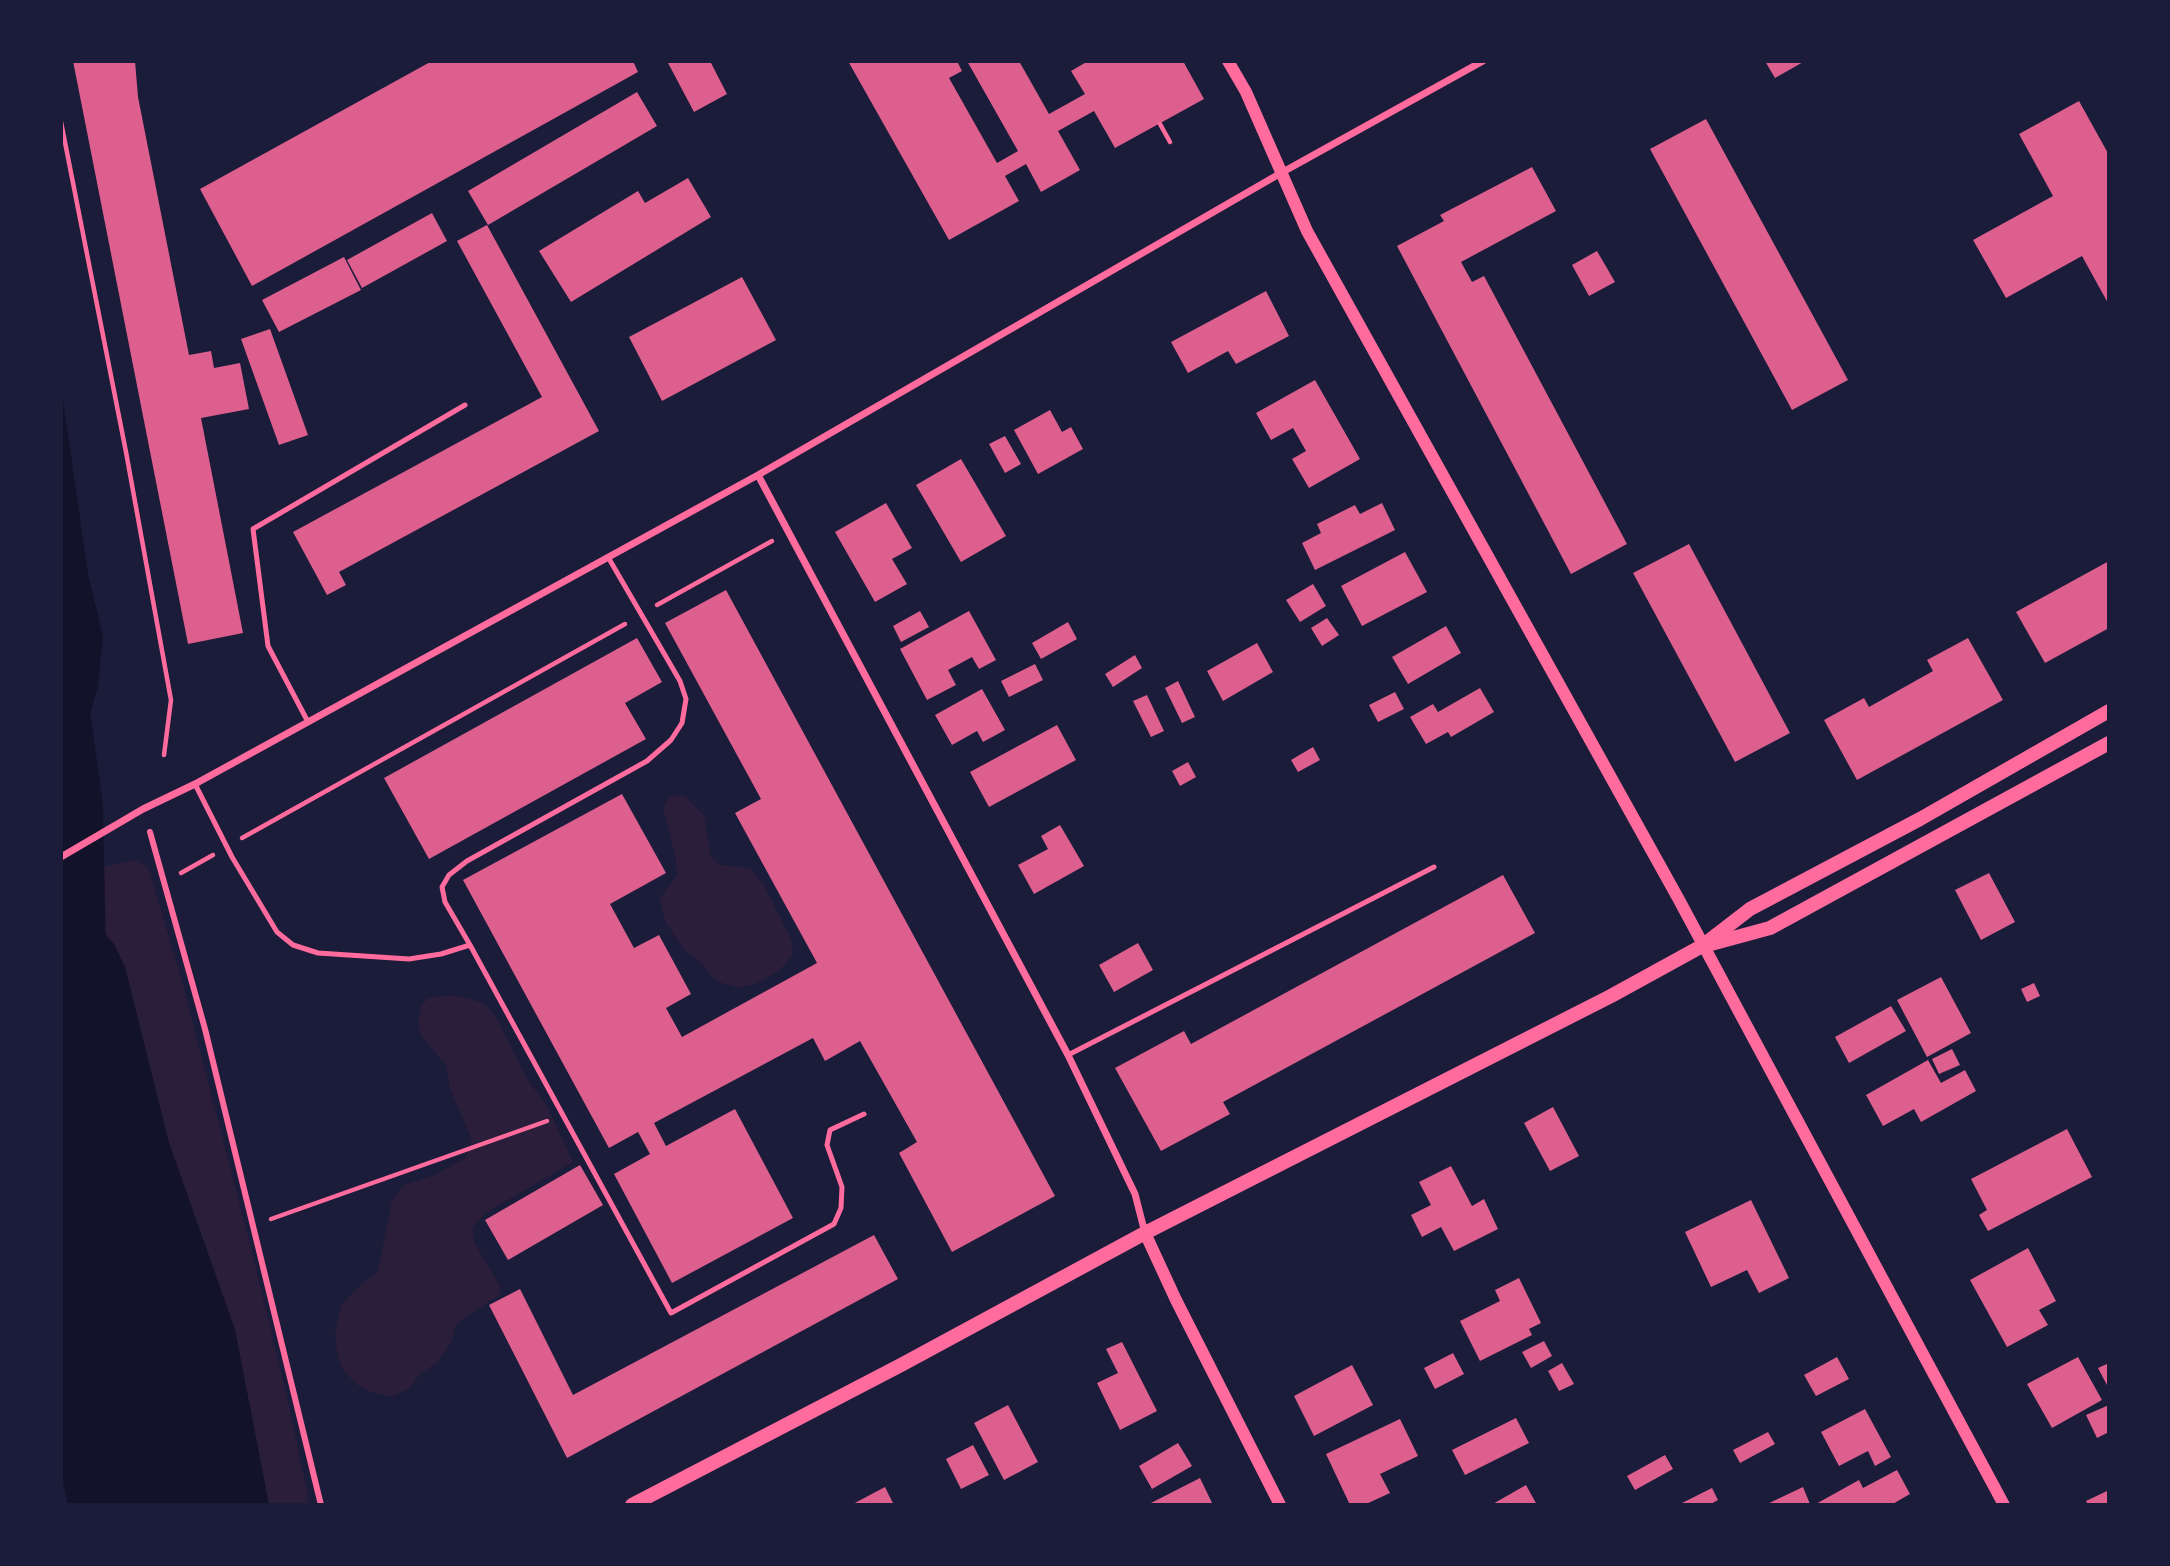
<!DOCTYPE html>
<html>
<head>
<meta charset="utf-8">
<style>
	body { margin:0 }
	#map { position:relative; width:2170px; height:1566px; overflow:hidden; background:#1b1b3a; font-family:"PT Sans",sans-serif }
	canvas { display:block }
	.frame { position:absolute; inset:0; border:63px solid #1b1b3a; pointer-events:none }
</style>
</head>
<body>
<div id="map">
<canvas width="2170" height="1566"></canvas>
<div class="frame"></div>
</div>
<script>
const ctx = document.querySelector('canvas').getContext('2d');
ctx.lineJoin = 'round';
function fill(path, color) { ctx.fillStyle = color; ctx.fill(path, 'evenodd'); }
const poly = rows => new Path2D(rows.map(r => 'M' + r).join(''));
function stroke(path, color, width, dash) { ctx.strokeStyle = color; ctx.lineWidth = width; ctx.lineCap = dash ? 'butt' : 'round'; ctx.setLineDash(dash || []); ctx.stroke(path); }
fill(poly([
	[674,795,685,796,704,815,711,856,720,865,750,868,764,885,793,943,792,956,779,971,755,984,738,988,716,981,701,963,685,951,666,923,659,899,677,875,675,854,663,810,667,800],
	[134,860,148,867,181,977,254,1260,286,1393,310,1505,269,1505,235,1330,169,1143,125,967,106,934,64,932,61,935,61,885,107,866],
	[447,995,464,997,483,1003,495,1015,529,1082,548,1108,573,1162,484,1214,472,1228,474,1242,500,1286,501,1294,457,1323,451,1343,438,1362,421,1373,409,1389,391,1397,371,1392,357,1385,344,1371,337,1355,335,1332,341,1306,356,1289,378,1271,392,1200,404,1185,435,1175,465,1158,472,1140,450,1089,446,1065,421,1036,418,1023,421,1007,427,999]
]), '#2a1e3b');
fill(poly([
	[61,386,88,574,103,637,98,686,84,736,61,764],
	[95,926,105,934,114,944,125,967,169,1143,235,1330,269,1505,68,1505,61,1473,61,935,75,927]
]), '#12122b');
stroke(poly([
	[61,713,74,806,78,1005]
]), '#12122b', 58);
fill(poly([
	[73,61,135,61,138,97,189,355,211,351,214,368,240,363,249,409,201,418,243,633,188,644],
	[432,61,633,61,638,72,252,286,200,189],
	[667,61,710,61,727,94,694,112],
	[848,61,957,61,962,71,949,78,997,163,1018,151,967,61,1019,61,1049,114,1085,94,1071,71,1088,61,1183,61,1204,99,1115,148,1094,111,1058,131,1080,170,1041,192,1026,164,1005,176,1019,201,949,240],
	[1765,61,1805,61,1775,78],
	[637,92,657,126,488,225,468,191],
	[2079,101,2109,155,2109,305,2082,256,2006,298,1973,240,2053,196,2019,134],
	[1706,119,1848,380,1792,410,1650,149],
	[1532,167,1556,211,1461,262,1472,282,1484,276,1627,544,1571,574,1397,246,1444,221,1440,215],
	[688,178,711,217,571,302,539,251,638,191,645,203],
	[432,213,447,241,362,288,347,260],
	[487,225,599,431,339,572,346,585,327,595,293,532,542,397,457,241],
	[1597,251,1615,282,1589,296,1572,265],
	[344,257,361,290,279,332,262,300],
	[742,277,776,340,662,401,629,337],
	[1266,291,1289,336,1236,364,1228,351,1188,373,1171,342],
	[270,329,308,435,279,445,241,339],
	[1315,380,1360,459,1309,488,1292,459,1306,451,1293,428,1271,440,1256,413],
	[1050,410,1062,432,1071,427,1083,449,1038,474,1014,430],
	[1005,436,1021,464,1005,473,989,444],
	[961,459,1006,536,961,562,916,485],
	[886,503,912,548,892,559,907,584,875,602,835,532],
	[1382,503,1395,530,1315,570,1302,543,1321,533,1317,524,1355,505,1360,514],
	[1689,544,1790,733,1735,762,1633,573],
	[1405,552,1427,592,1362,626,1341,586],
	[2109,561,2109,628,2045,663,2016,612],
	[1313,584,1326,606,1300,622,1286,600],
	[726,590,1055,1196,952,1252,899,1153,917,1142,860,1041,825,1061,813,1038,654,1123,666,1146,735,1109,793,1218,672,1283,614,1174,650,1154,638,1132,609,1148,463,880,622,794,666,873,610,904,634,948,659,935,691,994,666,1008,682,1037,817,963,735,813,761,799,665,623],
	[920,611,929,627,901,642,893,626],
	[969,611,996,660,979,669,972,657,948,670,956,685,927,700,900,649],
	[1327,618,1339,635,1322,646,1311,628],
	[1068,622,1077,639,1041,659,1032,643],
	[1446,626,1461,653,1408,684,1392,657],
	[637,638,662,682,625,703,646,739,429,859,384,778],
	[1968,638,2003,700,1857,780,1824,720,1864,698,1869,707,1933,671,1927,660],
	[1257,643,1273,672,1223,701,1207,671],
	[1135,655,1142,668,1113,687,1105,674],
	[1035,664,1043,680,1009,697,1001,681],
	[1178,681,1195,717,1182,723,1165,688],
	[1480,688,1494,712,1451,737,1448,732,1426,744,1410,717,1433,704,1438,712],
	[982,689,1005,730,983,742,977,731,952,745,935,715],
	[1395,692,1404,709,1378,722,1369,705],
	[1147,695,1164,731,1151,737,1133,701],
	[1057,725,1076,760,989,807,970,772],
	[1313,747,1320,760,1298,772,1291,760],
	[1188,762,1196,777,1180,786,1172,771],
	[1060,825,1084,866,1034,894,1018,865,1048,849,1041,836],
	[1989,873,2015,922,1981,940,1955,890],
	[1503,875,1535,933,1223,1102,1230,1114,1161,1151,1115,1068,1184,1031,1191,1044],
	[1138,943,1153,970,1114,992,1099,965],
	[1941,977,1971,1033,1927,1057,1897,1000],
	[2034,983,2040,996,2027,1002,2021,989],
	[1891,1006,1906,1031,1849,1063,1835,1037],
	[1952,1049,1960,1065,1939,1074,1932,1059],
	[1928,1060,1941,1083,1965,1070,1976,1091,1921,1122,1914,1109,1883,1126,1866,1095],
	[1553,1107,1579,1156,1550,1171,1524,1123],
	[2067,1129,2092,1177,1988,1231,1979,1215,1987,1210,1971,1179],
	[580,1165,603,1205,508,1260,485,1220],
	[1451,1166,1472,1206,1484,1199,1498,1229,1454,1251,1441,1227,1422,1237,1411,1215,1431,1205,1419,1182],
	[1751,1200,1789,1278,1759,1293,1747,1270,1711,1287,1685,1232],
	[874,1235,898,1279,567,1458,489,1305,520,1289,573,1395],
	[2028,1248,2056,1301,2039,1310,2048,1325,2007,1347,1970,1280],
	[1519,1278,1541,1323,1529,1329,1532,1335,1480,1361,1460,1321,1500,1301,1495,1290],
	[1544,1341,1552,1356,1531,1368,1522,1352],
	[1122,1342,1157,1411,1120,1430,1097,1383,1118,1373,1106,1349],
	[1453,1353,1464,1374,1435,1389,1424,1368],
	[1837,1357,1849,1379,1816,1396,1804,1375],
	[2078,1357,2102,1400,2052,1428,2027,1384],
	[1562,1363,1574,1384,1559,1391,1548,1371],
	[2109,1363,2109,1389,2098,1368],
	[1352,1365,1373,1405,1314,1436,1294,1396],
	[1008,1405,1038,1462,1004,1480,974,1423],
	[2109,1405,2109,1432,2097,1438,2086,1415],
	[1865,1409,1891,1457,1875,1466,1868,1451,1839,1466,1821,1432],
	[1516,1418,1529,1443,1465,1475,1452,1450],
	[1400,1419,1418,1456,1380,1474,1390,1493,1364,1505,1350,1505,1326,1454],
	[1768,1432,1775,1444,1740,1463,1733,1450],
	[1178,1443,1192,1466,1152,1489,1139,1466],
	[973,1445,989,1475,961,1489,946,1459],
	[1665,1455,1673,1469,1635,1490,1627,1476],
	[1897,1470,1910,1494,1891,1505,1814,1505,1859,1480,1863,1488],
	[1200,1478,1213,1505,1147,1505],
	[1526,1485,1537,1505,1491,1505],
	[885,1487,894,1505,851,1505],
	[1803,1487,1810,1504,1765,1505],
	[1712,1488,1718,1500,1709,1505,1678,1505],
	[2109,1490,2109,1505,2088,1505,2086,1501]
]), '#dd5f8e');
stroke(poly([
	[61,122,126,452,171,700,164,755],
	[1160,124,1170,142],
	[657,605,772,541],
	[242,838,625,624],
	[181,873,213,855],
	[271,1219,547,1121]
]), '#ff6b9d', 4.5);
stroke(poly([
	[308,722,268,646,253,529,465,405],
	[195,784,232,857,277,932,293,945,318,953,409,959,441,954,470,945,671,1313,834,1224,841,1208,842,1187,827,1145,830,1130,864,1114],
	[470,945,445,902,442,887,449,875,467,861,647,761,671,740,682,723,686,699,680,681,608,557],
	[1068,1055,1434,867]
]), '#ff6b9d', 5);
stroke(poly([
	[150,832,205,1029,321,1505]
]), '#ff6b9d', 6);
stroke(poly([
	[758,475,1068,1055,1135,1194,1145,1233],
	[61,857,143,809,195,784,758,475,1281,173,1483,61]
]), '#ff6b9d', 7);
stroke(poly([
	[1228,61,1246,92,1307,231,1678,898,2004,1505],
	[1145,1233,1176,1300,1280,1505]
]), '#ff6b9d', 12);
stroke(poly([
	[1711,944,1770,928,2109,743],
	[632,1505,901,1365,1145,1233,1611,996,1702,946,1750,909,1920,819,2109,711]
]), '#ff6b9d', 14);
</script>
</body>
</html>
